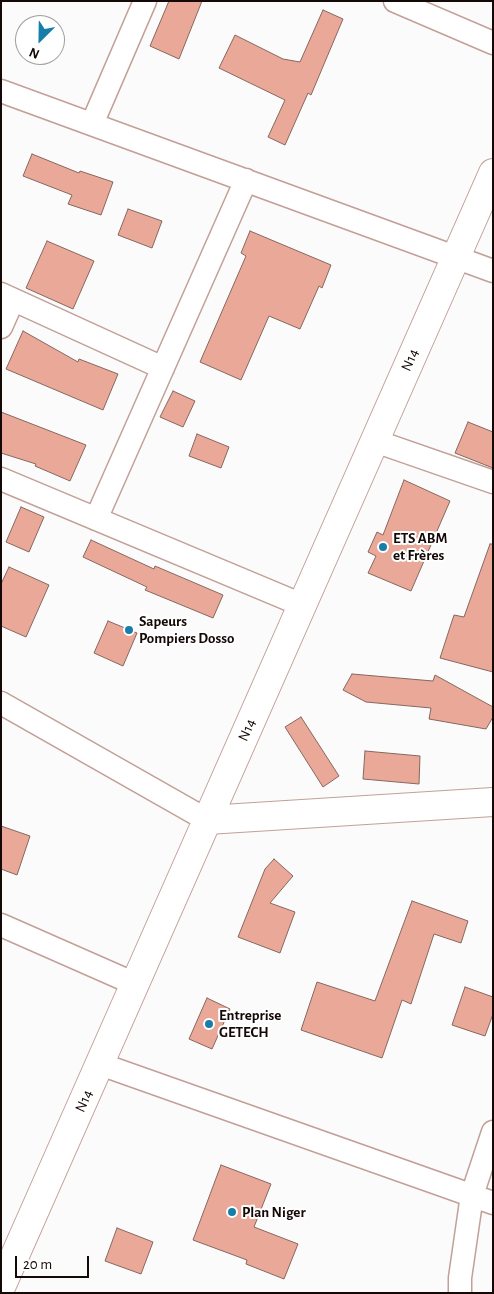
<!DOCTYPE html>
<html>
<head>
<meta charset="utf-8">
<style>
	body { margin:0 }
	#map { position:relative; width:494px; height:1294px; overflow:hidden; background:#fbfbfb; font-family:"Alegreya Sans",sans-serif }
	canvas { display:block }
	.frame { position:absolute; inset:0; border:2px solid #140906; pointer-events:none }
	.north { position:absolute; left:15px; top:15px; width:50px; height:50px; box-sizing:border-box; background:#fff; border:1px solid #a19d9b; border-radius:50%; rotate:203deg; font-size:14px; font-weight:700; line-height:20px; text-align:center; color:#140906 }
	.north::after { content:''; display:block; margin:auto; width:18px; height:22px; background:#167ea8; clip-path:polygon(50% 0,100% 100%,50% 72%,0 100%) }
	.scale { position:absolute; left:15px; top:1256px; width:74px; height:22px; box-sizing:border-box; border:2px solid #140906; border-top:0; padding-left:6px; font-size:15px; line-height:18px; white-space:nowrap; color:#140906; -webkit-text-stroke:4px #fff; paint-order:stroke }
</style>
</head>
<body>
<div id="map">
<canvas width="494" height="1294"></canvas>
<div class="frame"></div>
<div class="north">N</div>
<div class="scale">20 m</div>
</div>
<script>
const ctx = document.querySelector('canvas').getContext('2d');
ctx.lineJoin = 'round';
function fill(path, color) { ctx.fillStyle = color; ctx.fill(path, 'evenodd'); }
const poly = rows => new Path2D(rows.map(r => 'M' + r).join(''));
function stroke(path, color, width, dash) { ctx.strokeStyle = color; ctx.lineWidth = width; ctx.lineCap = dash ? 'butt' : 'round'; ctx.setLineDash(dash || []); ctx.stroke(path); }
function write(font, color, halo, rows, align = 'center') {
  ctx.font = font + ' "Alegreya Sans",sans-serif'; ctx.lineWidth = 4; ctx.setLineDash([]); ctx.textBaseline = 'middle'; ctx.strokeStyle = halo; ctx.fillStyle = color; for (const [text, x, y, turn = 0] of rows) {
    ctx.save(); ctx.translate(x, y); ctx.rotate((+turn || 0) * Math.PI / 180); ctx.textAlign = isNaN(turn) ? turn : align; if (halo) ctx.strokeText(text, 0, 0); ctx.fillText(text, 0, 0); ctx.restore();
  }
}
const building = poly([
	[169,1,202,1,179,59,150,46,169,1],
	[323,10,343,19,311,95,308,93,285,145,268,137,285,100,219,68,235,35,283,59,300,62,323,10],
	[32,154,79,173,80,171,113,182,101,215,68,204,72,195,23,176,32,154],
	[128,209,162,221,152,248,118,235,128,209],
	[250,231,331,265,322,288,319,286,300,329,269,316,241,380,200,362,246,256,241,253,250,231],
	[47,241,94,261,73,309,26,288,47,241],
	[23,331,78,362,79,359,118,374,103,410,6,369,23,331],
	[173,391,195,401,183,427,160,417,173,391],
	[1,412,86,445,70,481,35,466,36,464,1,453,1,412],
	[468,422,493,432,493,468,455,453,468,422],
	[197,434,229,447,221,468,189,456,197,434],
	[404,480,450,501,411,591,368,573,376,556,368,552,377,532,383,535,404,480],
	[21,507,44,517,29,552,6,542,21,507],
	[91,540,154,569,155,566,223,595,213,618,145,590,147,587,83,557,91,540],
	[490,544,493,544,493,672,440,658,454,615,464,617,490,544],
	[9,567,49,585,26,637,1,626,1,584,9,567],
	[108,621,137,633,123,666,94,653,108,621],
	[352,674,433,681,435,675,493,707,493,717,486,729,429,719,431,708,366,702,343,690,352,674],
	[301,717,339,776,323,787,285,727,301,717],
	[365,751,420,756,419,784,363,779,365,751],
	[1,826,30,836,17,875,1,869,1,826],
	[274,859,293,876,270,903,295,912,280,953,238,937,265,869,274,859],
	[412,901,468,921,461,943,434,934,411,1004,402,1000,382,1058,301,1030,317,982,375,1001,412,901],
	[465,987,493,997,493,1014,485,1036,452,1025,465,987],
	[207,998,230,1009,212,1049,189,1039,207,998],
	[221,1165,271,1184,254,1227,298,1244,284,1279,246,1264,247,1260,193,1240,221,1165],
	[117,1228,153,1242,141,1274,105,1261,117,1228]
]);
fill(building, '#eaa898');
stroke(building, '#86675f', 1);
const street = poly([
	[395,1,493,43],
	[1,91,493,271],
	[92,124,145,1],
	[1,294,163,368],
	[1,327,13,300],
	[375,441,493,482],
	[1,479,302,605],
	[96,519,246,180],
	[1,703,207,820],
	[1,925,135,984],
	[100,1064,493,1203],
	[460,1293,460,1278,472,1195,493,1132]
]);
const secondary = poly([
	[207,820,493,802]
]);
const primary = poly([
	[1,1287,493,173]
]);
stroke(street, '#c2a098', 25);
stroke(secondary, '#c2a098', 30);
stroke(primary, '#c2a098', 30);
stroke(street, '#fff', 22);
stroke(secondary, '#fff', 28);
stroke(primary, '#fff', 28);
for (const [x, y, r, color] of [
	[383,547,5,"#167ea8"],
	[129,630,5,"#167ea8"],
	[209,1024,5,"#167ea8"],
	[232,1212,5,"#167ea8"]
]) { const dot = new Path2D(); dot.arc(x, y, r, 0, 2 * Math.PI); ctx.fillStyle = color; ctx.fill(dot); stroke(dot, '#fff', 2); }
write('15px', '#140906', '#fff', [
	["N14",410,360,-66],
	["N14",247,730,-66],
	["N14",84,1101,-66]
]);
write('bold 15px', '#140906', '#fff', [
	["ETS ABM",393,538],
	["et Frères",393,555],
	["Sapeurs",139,621],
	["Pompiers Dosso",139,638],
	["Entreprise",219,1015],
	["GETECH",219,1032],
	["Plan Niger",242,1212]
], 'left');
</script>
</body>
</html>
